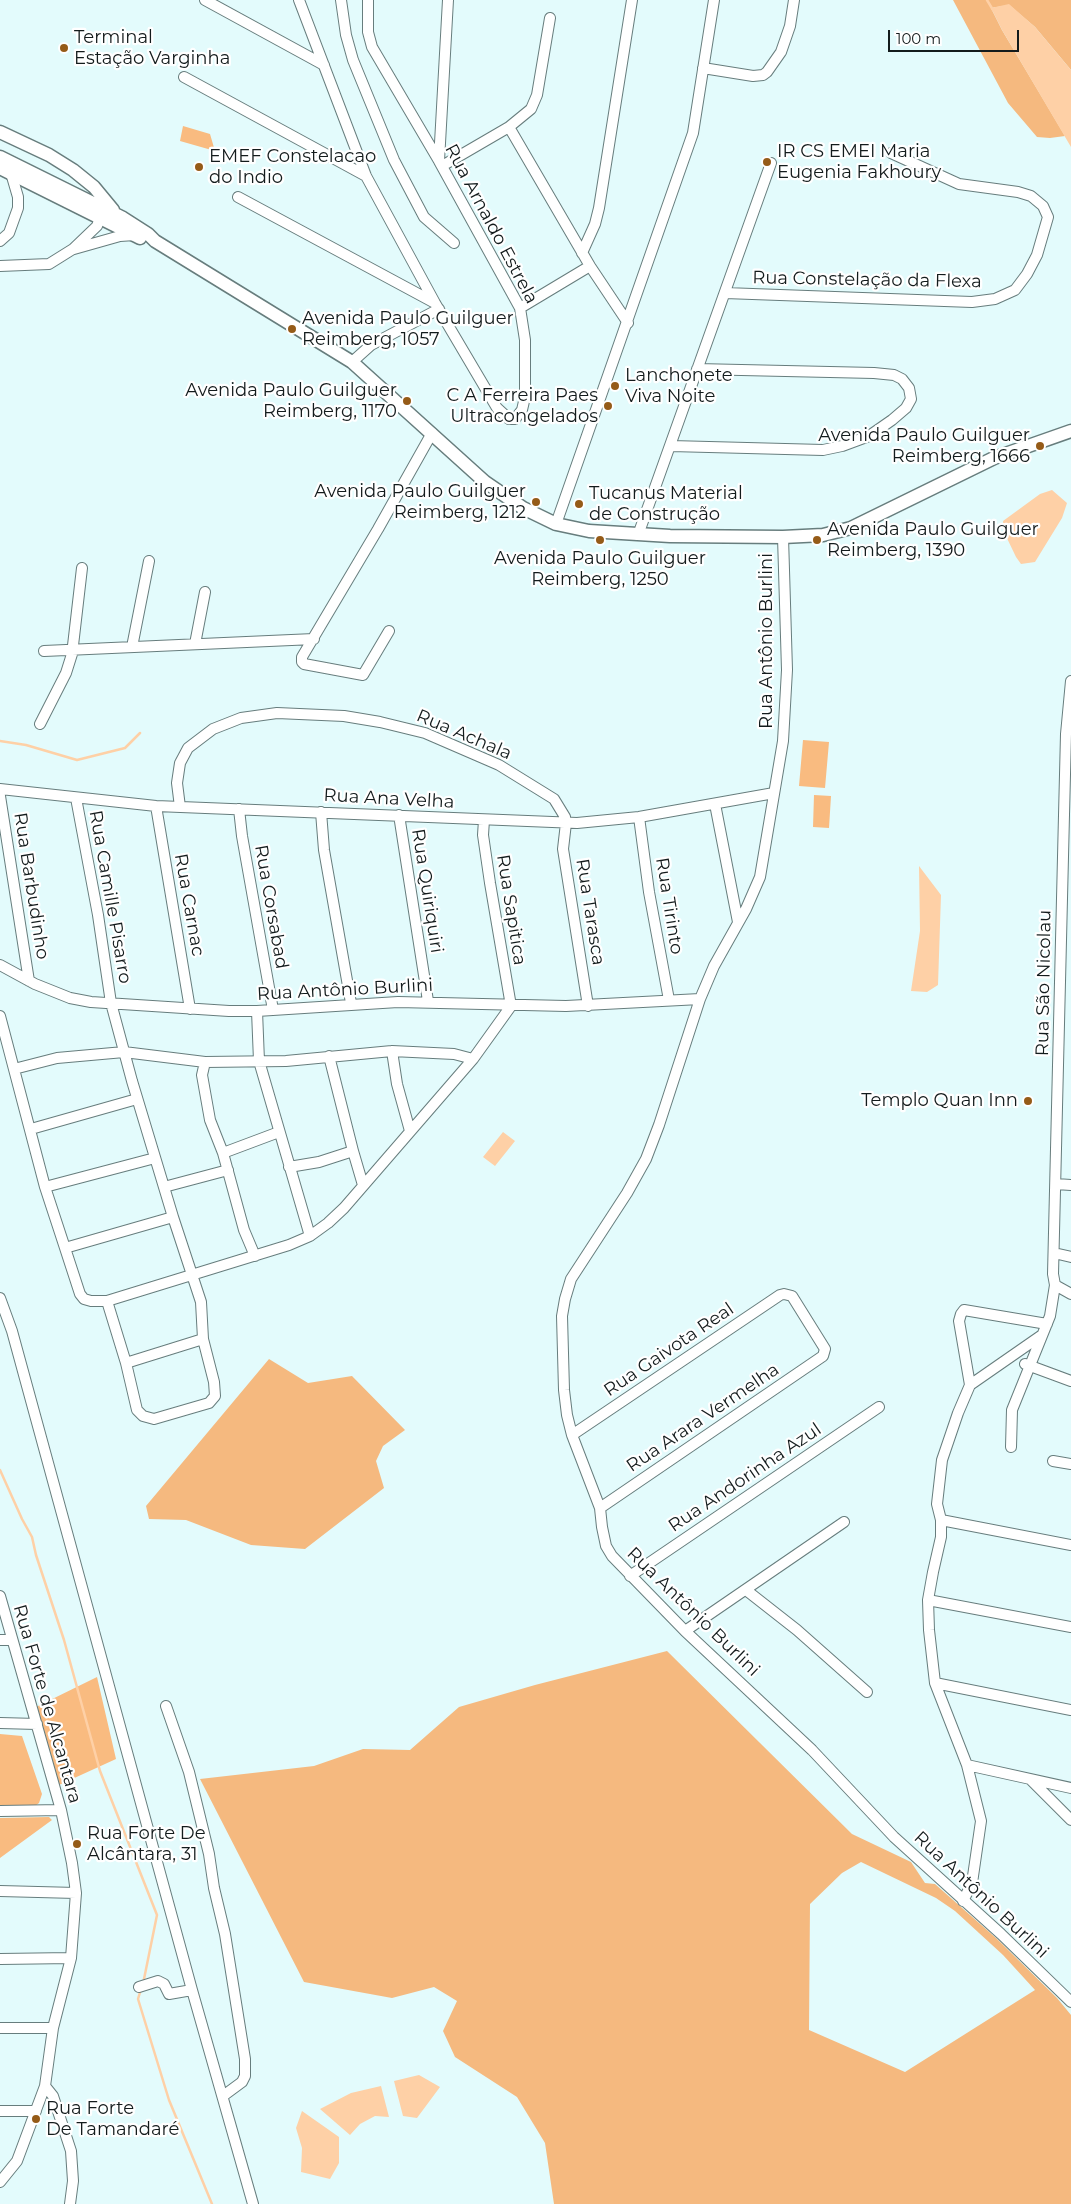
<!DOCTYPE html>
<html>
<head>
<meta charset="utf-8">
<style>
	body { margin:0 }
	#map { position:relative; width:1071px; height:2204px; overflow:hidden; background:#e3fbfc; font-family:Montserrat,sans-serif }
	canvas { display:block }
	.scale { position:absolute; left:888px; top:30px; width:131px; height:22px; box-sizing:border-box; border:2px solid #131b1c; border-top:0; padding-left:6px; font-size:15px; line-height:18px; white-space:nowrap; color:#131b1c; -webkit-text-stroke:4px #fff; paint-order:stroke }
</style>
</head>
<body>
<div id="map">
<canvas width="1071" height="2204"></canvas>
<div class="scale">100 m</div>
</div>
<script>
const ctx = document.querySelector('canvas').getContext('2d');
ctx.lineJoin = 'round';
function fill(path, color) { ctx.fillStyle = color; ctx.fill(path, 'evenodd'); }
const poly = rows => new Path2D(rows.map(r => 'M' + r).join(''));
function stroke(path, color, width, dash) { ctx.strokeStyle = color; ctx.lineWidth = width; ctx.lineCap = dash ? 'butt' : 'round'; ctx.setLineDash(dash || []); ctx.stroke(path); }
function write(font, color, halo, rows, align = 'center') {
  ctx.font = font + ' Montserrat,sans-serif'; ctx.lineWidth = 4.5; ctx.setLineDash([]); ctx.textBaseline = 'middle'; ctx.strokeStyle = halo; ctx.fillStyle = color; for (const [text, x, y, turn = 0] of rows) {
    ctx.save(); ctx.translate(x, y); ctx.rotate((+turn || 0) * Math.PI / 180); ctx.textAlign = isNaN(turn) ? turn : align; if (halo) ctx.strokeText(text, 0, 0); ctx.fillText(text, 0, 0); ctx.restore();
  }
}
fill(poly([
	[183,126,210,134,215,151,180,141],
	[803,740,829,742,825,788,799,786],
	[814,795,831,796,829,828,813,827],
	[97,1677,116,1759,59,1785,36,1707],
	[0,1734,22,1736,42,1794,39,1803,35,1806,0,1805],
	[49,1817,52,1820,0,1858,0,1818]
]), '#f9bb80');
fill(poly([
	[953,0,1071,0,1071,70,1035,27,1009,5,991,8,1002,30,1065,136,1050,138,1037,137,1008,103],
	[269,1359,308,1383,352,1376,405,1430,383,1446,376,1461,384,1488,305,1549,251,1545,186,1520,149,1519,146,1506],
	[667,1651,852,1834,911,1862,925,1883,935,1884,996,1938,1057,1998,1071,2015,1071,2204,554,2204,545,2143,517,2097,455,2057,443,2031,457,2001,434,1987,392,1998,304,1982,200,1779,314,1766,363,1749,410,1750,459,1707,535,1685],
	[861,1862,936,1898,955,1911,1003,1955,1035,1990,905,2072,809,2030,810,1904,842,1873]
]), '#f5b97f');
fill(poly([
	[1009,4,1035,27,1071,70,1071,147,1002,30,991,8],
	[1052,490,1067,503,1062,518,1035,562,1021,564,1016,557,1004,532,1003,521,1040,494],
	[919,866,941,895,938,985,927,992,911,991,920,931],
	[503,1132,515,1141,495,1166,483,1157],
	[419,2075,440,2087,417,2118,403,2116,394,2081],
	[381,2086,389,2117,375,2116,360,2124,350,2135,320,2109,351,2093],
	[302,2111,339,2137,339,2163,330,2179,301,2172,302,2148,296,2128]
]), '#fed0a6');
stroke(poly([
	[987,0,993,10],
	[0,741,26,745,77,760,125,748,140,733],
	[0,1470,22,1519,32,1537,36,1555,64,1640,100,1771,157,1915,143,1984],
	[141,1989,138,1999,169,2100,212,2204]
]), '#fed0a6', 2.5);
const minor = poly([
	[205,0,324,65],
	[299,0,366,176,435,303,497,408,509,419,515,419,522,410,525,397,525,340,520,308,439,161,372,47,368,32,368,0],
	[341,0,346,35,353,60,394,160,424,217,454,243],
	[703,68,753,76,763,75,767,72,781,52,790,26,794,0],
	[184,77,366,176],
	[509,127,590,266,628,323],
	[439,161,448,0],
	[442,166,509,127,531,109,537,95,550,18],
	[238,197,435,303],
	[0,241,9,233,18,208,18,197,11,173],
	[74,249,120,236,135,235],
	[582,253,595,224,599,208,632,0],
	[0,266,49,264,73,249,97,226,100,218],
	[725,293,972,302,995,299,1015,290,1027,274,1037,255,1048,217,1043,206,1031,196,1018,192,959,184,891,153],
	[520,308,590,266],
	[352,362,371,345,439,309],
	[671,446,823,450,842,446,869,436,892,420,906,408,911,399,909,388,902,379,894,375,874,373,697,369],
	[556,524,693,133,714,0],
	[638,535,771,163],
	[783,537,787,670,783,741,760,877,746,909,714,966,700,999,659,1125,646,1159,627,1193,571,1279,565,1299,562,1316,564,1390,567,1415,572,1435,600,1508,602,1527,606,1546,612,1556,685,1631,812,1750,894,1837,1001,1934,1071,2002],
	[389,631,363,675,304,664,302,662,302,657,378,529,432,433],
	[195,644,205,592],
	[132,647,149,561],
	[44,651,314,639],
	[40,724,66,673,72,654,82,568],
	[0,789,156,806,577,823,639,817,774,793],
	[0,796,29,981],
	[76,798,98,915,111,1003,132,1081,173,1217],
	[715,804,738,922],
	[156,806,190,1009],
	[180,807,177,783,180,763,188,748,213,729,241,718,277,713,344,716,380,722,425,733,499,765,554,799,565,817,566,823,563,849,588,1006],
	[239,809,242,836,273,1010],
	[321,812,324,850,351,1003],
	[399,815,428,1001],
	[639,817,649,892,669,1000],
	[0,965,35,984,70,998,91,1002,229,1011,257,1011,398,1002,566,1006,700,999],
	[257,1011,259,1061,310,1236],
	[0,1016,45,1187,65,1248,173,1217,201,1302,203,1339,214,1382,215,1396,209,1403,154,1419,143,1416,137,1410,126,1363,107,1301],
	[392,1051,397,1084,410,1131],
	[329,1056,353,1151],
	[473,1059,511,1006,490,883,483,835,484,820],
	[205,1062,202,1075,210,1120,223,1153,244,1230,255,1256],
	[14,1069,57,1058,124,1052,205,1062,286,1061,392,1051,454,1054,473,1059,344,1208,328,1223,310,1236,289,1245,107,1301,91,1301,84,1299,80,1294,65,1248],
	[31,1129,137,1099],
	[223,1153,279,1132],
	[289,1167,319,1162,353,1151,363,1185],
	[1056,1184,1071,1185],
	[45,1187,155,1158],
	[164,1187,228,1170],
	[1054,1253,1071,1257],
	[1055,1285,1071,1294],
	[0,1298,12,1331,192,1990,253,2204],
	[1042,1335,970,1385,958,1413,942,1460,937,1504,941,1520,941,1537,933,1572,928,1600,929,1630,935,1683,967,1765,1071,1788],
	[126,1363,203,1339],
	[1025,1364,1071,1381],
	[970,1385,959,1321,961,1314,964,1310,1047,1324],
	[572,1435,780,1295,784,1294,792,1296,825,1349,823,1356,600,1508],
	[1011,1447,1012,1410,1050,1316,1055,1285,1053,1274,1064,815,1066,734,1071,681],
	[1053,1461,1071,1464],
	[941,1520,1071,1545],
	[630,1576,879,1407],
	[746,1590,797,1630,867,1692],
	[0,1596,61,1810,72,1863,76,1893,71,1958,53,2028,45,2086,17,2161,0,2182],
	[928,1600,1071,1627],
	[685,1631,844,1522],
	[0,1640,12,1640],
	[935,1683,1071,1710],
	[166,1706,189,1772,209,1854,214,1888,225,1934,245,2059,245,2076,242,2082,223,2096],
	[0,1723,37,1724],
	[1031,1780,1071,1820],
	[0,1811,61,1810],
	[0,1891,76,1893],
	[963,1901,972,1883,981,1821,967,1765],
	[0,1959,71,1958],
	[139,1987,158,1981,164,1984,169,1994,192,1990],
	[0,2028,53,2028],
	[45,2086,53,2096,71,2151,73,2181,70,2204],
	[0,2111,36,2111]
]);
const major = poly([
	[0,132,49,155,73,170,94,187,113,210],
	[0,157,123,218,148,234,155,241,352,362,485,482,523,508,556,524,589,531,670,536,783,537,823,535,851,528,994,458,1071,431],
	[0,168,140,238]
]);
stroke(minor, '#677d7d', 12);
stroke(major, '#677d7d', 15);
stroke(minor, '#fff', 10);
stroke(major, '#fff', 12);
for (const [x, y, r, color] of [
	[64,48,5,"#955b18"],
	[767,162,5,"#955b18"],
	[199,167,5,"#955b18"],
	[292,329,5,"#955b18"],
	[615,386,5,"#955b18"],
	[407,401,5,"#955b18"],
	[608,406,5,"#955b18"],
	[1040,446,5,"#955b18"],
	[536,502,5,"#955b18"],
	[579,504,5,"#955b18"],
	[600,540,5,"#955b18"],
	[817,540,5,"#955b18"],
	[1028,1101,5,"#955b18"],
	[77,1844,5,"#955b18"],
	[36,2119,5,"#955b18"]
]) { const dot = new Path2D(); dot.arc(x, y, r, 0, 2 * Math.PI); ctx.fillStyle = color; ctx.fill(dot); stroke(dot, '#fff', 2); }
write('18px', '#131b1c', '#fff', [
	["Terminal",74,38],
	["Estação Varginha",74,59],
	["IR CS EMEI Maria",777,152],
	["Eugenia Fakhoury",777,173],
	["EMEF Constelacao",209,157],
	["do Indio",209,178],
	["Avenida Paulo Guilguer",302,319],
	["Reimberg, 1057",302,340],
	["Lanchonete",625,376],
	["Viva Noite",625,397],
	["Avenida Paulo Guilguer",397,391,"right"],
	["Reimberg, 1170",397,412,"right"],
	["C A Ferreira Paes",598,396,"right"],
	["Ultracongelados",598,417,"right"],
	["Avenida Paulo Guilguer",1030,436,"right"],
	["Reimberg, 1666",1030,457,"right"],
	["Avenida Paulo Guilguer",526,492,"right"],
	["Reimberg, 1212",526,513,"right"],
	["Tucanus Material",589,494],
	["de Construção",589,515],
	["Avenida Paulo Guilguer",827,530],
	["Reimberg, 1390",827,551],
	["Avenida Paulo Guilguer",600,559,"center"],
	["Reimberg, 1250",600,580,"center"],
	["Templo Quan Inn",1018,1101,"right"],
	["Rua Forte De",87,1834],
	["Alcântara, 31",87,1855],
	["Rua Forte",46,2109],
	["De Tamandaré",46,2130]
], 'left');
write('18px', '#131b1c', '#fff', [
	["Rua Arnaldo Estrela",491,224,62],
	["Rua Constelação da Flexa",867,280,1],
	["Rua Antônio Burlini",767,641,-90],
	["Rua Achala",464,735,23],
	["Rua Ana Velha",389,799,3],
	["Rua Barbudinho",31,886,81],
	["Rua Quiriquiri",427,891,81],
	["Rua Camille Pisarro",110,897,80],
	["Rua Carnac",189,905,80],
	["Rua Tirinto",669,906,81],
	["Rua Corsabad",271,907,80],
	["Rua Sapitica",511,910,81],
	["Rua Tarasca",590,912,81],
	["Rua São Nicolau",1044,983,-89],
	["Rua Antônio Burlini",345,990,-3],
	["Rua Gaivota Real",669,1350,-34],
	["Rua Arara Vermelha",703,1418,-34],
	["Rua Andorinha Azul",745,1478,-34],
	["Rua Antônio Burlini",693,1612,44],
	["Rua Forte de Alcantara",47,1704,74],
	["Rua Antônio Burlini",981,1895,43]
]);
</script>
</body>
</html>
